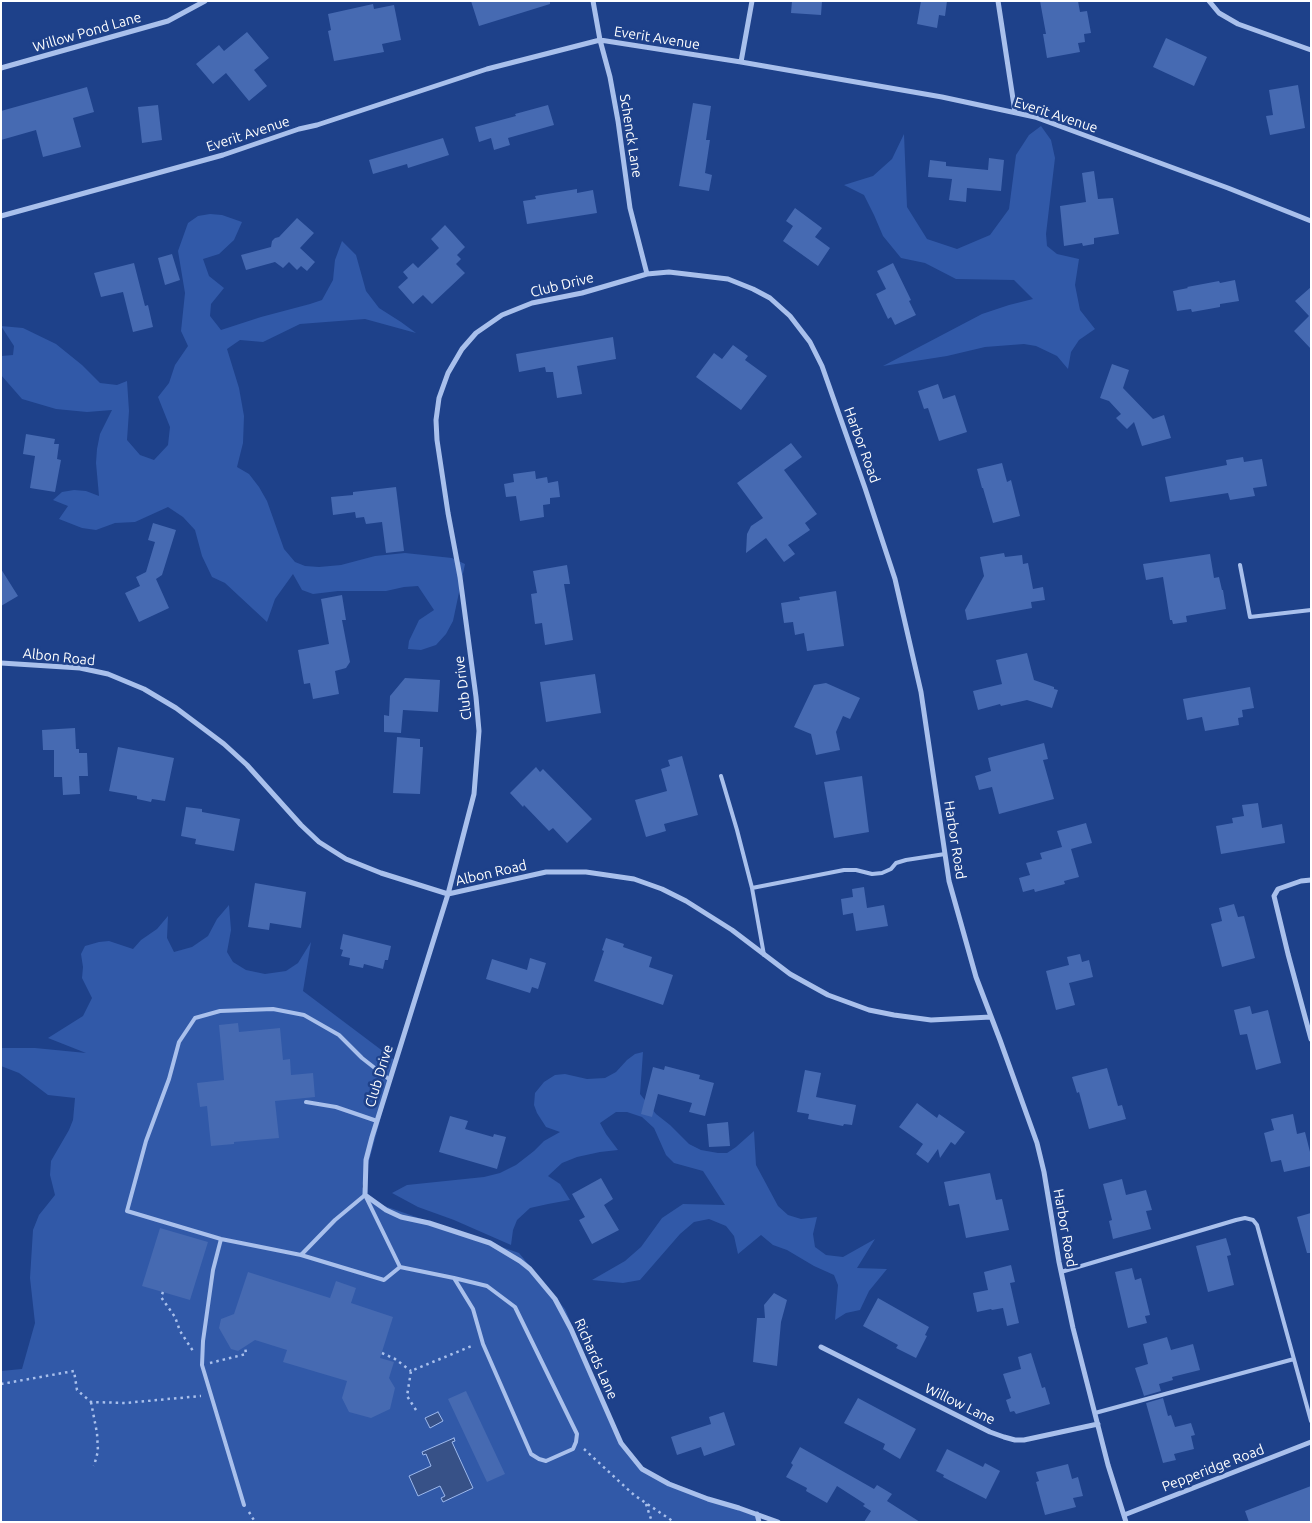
<!DOCTYPE html>
<html>
<head>
<meta charset="utf-8">
<style>
	body { margin:0 }
	#map { position:relative; width:1312px; height:1523px; overflow:hidden; background:#1e418a; font-family:Ubuntu,sans-serif }
	canvas { display:block }
	.frame { position:absolute; inset:0; border:2px solid #fff; pointer-events:none }
</style>
</head>
<body>
<div id="map">
<canvas width="1312" height="1523"></canvas>
<div class="frame"></div>
</div>
<script>
const ctx = document.querySelector('canvas').getContext('2d');
ctx.lineJoin = 'round';
function fill(path, color) { ctx.fillStyle = color; ctx.fill(path, 'evenodd'); }
const poly = rows => new Path2D(rows.map(r => 'M' + r).join(''));
function stroke(path, color, width, dash) { ctx.strokeStyle = color; ctx.lineWidth = width; ctx.lineCap = dash ? 'butt' : 'round'; ctx.setLineDash(dash || []); ctx.stroke(path); }
function write(font, color, halo, rows, align = 'center') {
  ctx.font = font + ' Ubuntu,sans-serif'; ctx.lineWidth = 5; ctx.setLineDash([]); ctx.textBaseline = 'middle'; ctx.strokeStyle = halo; ctx.fillStyle = color; for (const [text, x, y, turn = 0] of rows) {
    ctx.save(); ctx.translate(x, y); ctx.rotate((+turn || 0) * Math.PI / 180); ctx.textAlign = isNaN(turn) ? turn : align; if (halo) ctx.strokeText(text, 0, 0); ctx.fillText(text, 0, 0); ctx.restore();
  }
}
fill(poly([
	[1041,126,1051,140,1055,158,1046,234,1047,246,1057,254,1079,259,1075,285,1080,310,1095,329,1079,340,1071,352,1068,369,1057,356,1036,346,1024,344,985,347,947,356,883,366,982,314,1009,305,1033,299,1014,280,956,279,925,263,901,258,883,236,874,215,864,195,844,185,873,176,892,159,904,134,907,207,927,239,957,249,990,235,1009,209,1016,155,1029,135],
	[210,214,222,215,242,222,234,240,219,254,203,259,209,276,224,288,211,304,210,316,221,330,261,317,310,304,322,300,333,280,335,260,342,241,356,255,366,291,379,308,401,322,416,333,365,319,300,324,263,342,240,340,227,349,239,388,244,416,243,443,237,467,249,474,259,487,267,501,284,549,295,562,305,566,319,567,341,565,375,556,405,553,452,558,465,564,453,621,446,634,436,645,421,650,408,649,409,641,419,620,434,610,418,586,404,587,386,591,338,591,313,594,302,590,293,574,275,599,267,622,225,583,212,577,202,556,195,530,183,517,168,507,135,522,115,523,96,530,82,528,59,519,68,506,53,500,62,492,74,490,86,491,99,496,96,463,97,449,100,434,112,410,87,412,56,409,22,399,1,375,1,356,13,355,14,346,1,326,23,328,56,344,82,365,100,383,117,385,127,381,129,411,127,440,140,455,154,460,168,445,170,427,158,397,169,383,175,365,188,346,181,331,185,293,178,251,188,223,198,216],
	[229,905,231,930,227,952,233,962,246,970,265,974,286,971,298,963,311,942,303,991,396,1061,362,1187,376,1203,519,1253,565,1309,625,1449,649,1474,756,1515,757,1522,1,1522,1,1371,22,1369,35,1323,30,1278,33,1230,39,1215,55,1195,50,1175,51,1161,69,1130,73,1120,75,1098,48,1095,19,1073,1,1066,1,1048,35,1048,86,1053,48,1038,83,1016,92,998,82,978,83,967,81,954,85,946,99,942,109,941,133,949,141,940,157,929,168,916,167,938,174,952,192,947,208,936,217,919],
	[643,1052,640,1094,656,1114,670,1125,689,1144,701,1150,718,1153,727,1153,736,1147,754,1131,756,1165,778,1206,788,1215,801,1219,817,1217,813,1234,815,1247,826,1255,843,1257,875,1239,857,1268,887,1269,869,1291,860,1310,846,1313,835,1320,838,1285,834,1275,814,1266,787,1250,773,1245,761,1235,738,1254,734,1236,726,1226,709,1219,694,1222,680,1234,640,1280,623,1283,592,1280,625,1261,641,1247,662,1218,683,1204,725,1205,703,1171,674,1163,666,1155,654,1128,642,1117,627,1112,616,1112,600,1123,606,1134,618,1150,600,1152,577,1157,562,1163,548,1176,560,1184,570,1200,548,1204,530,1208,517,1220,513,1230,511,1245,454,1220,418,1207,392,1193,407,1185,484,1177,500,1173,516,1165,534,1151,544,1141,560,1132,546,1127,537,1113,534,1105,535,1093,544,1082,555,1075,565,1074,587,1079,605,1078,616,1072,627,1060,635,1054]
]), '#3159a8');
const water = poly([
	[438,1412,443,1421,430,1428,425,1418,438,1412],
	[454,1438,455,1441,452,1442,473,1488,443,1502,441,1498,445,1496,440,1486,418,1496,409,1476,431,1466,426,1454,423,1455,422,1452,454,1438]
]);
fill(water, '#375187');
stroke(water, '#9db9ed', 1);
fill(poly([
	[471,1,550,1,550,4,479,26],
	[792,1,822,1,821,15,791,13],
	[921,1,947,1,945,16,939,15,937,28,917,24],
	[1040,1,1078,1,1080,12,1087,11,1091,33,1084,34,1085,42,1078,43,1080,52,1047,58,1043,34,1046,34],
	[373,4,374,9,394,5,401,40,382,44,384,52,334,61,328,31,331,30,328,14],
	[247,32,269,58,254,70,267,86,249,101,226,73,213,84,196,64,219,45,224,51],
	[1166,38,1207,57,1194,86,1153,67],
	[1298,85,1305,128,1270,135,1266,116,1273,115,1269,90],
	[87,87,94,112,73,118,81,147,43,157,36,130,1,140,1,111],
	[693,103,711,106,706,140,710,140,705,173,712,175,709,191,679,186],
	[158,105,162,140,142,143,138,107],
	[548,105,554,125,508,138,510,145,494,150,491,138,479,142,475,127,516,116,515,114],
	[443,138,449,155,408,168,407,164,373,174,369,160],
	[989,158,1004,160,1001,191,967,188,966,202,949,200,952,179,928,177,930,160,946,162,946,166,988,170],
	[1094,171,1098,199,1113,198,1119,234,1094,238,1094,244,1083,246,1082,243,1064,246,1060,206,1086,202,1082,173],
	[577,189,577,193,593,190,597,213,527,224,523,201,536,199,535,196],
	[795,208,822,228,815,237,830,248,818,266,783,241,793,226,786,221],
	[297,218,314,233,300,248,315,262,307,271,301,266,297,270,289,262,283,268,275,262,246,270,241,255,271,247,272,241,275,238,279,237],
	[445,225,465,247,457,255,461,259,456,264,465,273,432,304,423,295,413,304,398,287,408,278,403,272,413,263,418,268,439,248,431,239],
	[172,254,180,280,165,285,158,258],
	[134,263,145,306,148,305,153,327,133,332,123,292,101,297,94,273],
	[893,263,911,300,909,301,916,315,895,325,891,317,888,319,876,294,886,289,877,271],
	[1235,280,1239,301,1220,304,1220,307,1192,312,1191,309,1177,311,1173,291,1188,288,1187,287,1219,281,1220,283],
	[1311,287,1311,349,1294,331,1309,316,1295,301],
	[613,337,616,359,577,366,582,394,557,398,553,372,546,372,545,367,519,372,516,354],
	[733,345,748,356,745,360,767,376,741,410,696,377,714,353,722,359],
	[1112,364,1129,370,1123,388,1153,419,1164,415,1171,438,1142,446,1134,422,1127,429,1116,418,1121,414,1109,401,1100,398],
	[938,384,943,399,955,395,967,432,939,441,928,408,924,409,918,391],
	[26,434,55,439,54,444,59,444,57,459,61,460,55,492,30,488,35,456,23,454],
	[791,443,802,457,784,470,817,514,805,523,810,530,788,545,795,554,784,562,766,538,746,553,747,534,751,526,763,518,737,483],
	[1243,457,1244,462,1262,459,1267,486,1253,488,1255,496,1230,500,1228,493,1170,502,1165,477,1227,465,1226,460],
	[1002,463,1007,482,1011,480,1020,516,993,523,983,488,982,488,977,469],
	[535,471,536,479,547,477,548,483,558,481,560,497,550,498,550,504,543,505,544,517,520,521,516,496,506,497,504,484,514,482,513,474],
	[396,487,404,551,386,553,382,522,366,524,364,517,356,518,355,512,333,515,331,497,353,495,353,492],
	[153,523,176,530,162,575,156,579,169,608,139,622,125,593,140,586,136,577,146,572,155,542,148,540],
	[1004,553,1005,557,1022,555,1023,564,1028,563,1033,589,1043,587,1045,600,1031,602,1032,608,967,620,965,610,984,576,980,557],
	[1210,554,1214,578,1219,577,1222,590,1223,590,1226,609,1186,616,1187,622,1173,624,1172,620,1170,620,1163,577,1146,580,1143,564],
	[567,565,570,584,564,584,573,640,545,645,542,623,535,624,531,594,537,593,533,571],
	[1,569,18,596,1,606],
	[836,591,844,646,807,651,804,633,795,635,793,622,784,623,781,603,800,600,799,597],
	[342,595,346,620,342,620,350,662,346,668,335,671,339,694,313,699,310,683,304,684,298,650,329,644,321,599],
	[1027,653,1034,680,1054,687,1054,689,1058,690,1052,708,1027,700,1001,706,1000,704,978,710,973,691,1002,684,996,660],
	[595,674,601,713,546,722,540,682],
	[405,678,440,680,438,712,403,710,401,733,384,732,384,715,389,716,390,696],
	[826,683,860,698,850,719,843,716,836,732,840,750,816,755,811,734,794,727,814,685],
	[1250,687,1254,708,1242,710,1243,717,1238,718,1239,725,1205,731,1202,717,1187,720,1183,699],
	[75,728,76,749,79,749,79,753,87,753,88,776,79,776,80,794,63,795,62,777,54,777,54,750,43,750,42,730],
	[397,737,420,739,420,747,423,747,420,794,393,793],
	[1044,743,1048,759,1043,760,1054,799,999,814,992,787,979,790,975,776,991,771,988,758],
	[118,747,174,758,165,801,152,799,151,802,137,799,137,796,109,791],
	[682,756,698,815,664,824,666,831,646,837,635,800,667,791,661,769,670,766,668,760],
	[536,767,540,772,543,769,592,819,567,843,553,828,549,831,524,805,523,807,510,793],
	[862,776,869,832,834,838,824,782],
	[1258,803,1262,828,1282,824,1285,843,1221,854,1216,826,1233,823,1232,818,1244,816,1242,805],
	[186,807,202,809,202,812,240,819,234,851,195,844,196,839,181,836],
	[1086,823,1092,843,1071,849,1079,877,1064,881,1065,884,1035,892,1034,889,1023,892,1019,878,1030,875,1026,863,1042,859,1040,853,1062,847,1057,831],
	[255,883,306,892,301,928,270,923,269,930,248,927],
	[864,887,867,908,884,905,888,926,856,931,853,913,843,915,841,899,853,897,852,889],
	[1234,904,1238,917,1244,916,1255,958,1222,967,1211,924,1222,921,1219,908],
	[343,934,391,946,388,960,385,960,383,969,364,964,363,968,349,965,350,958,341,956,343,950,340,949],
	[606,938,624,944,623,947,652,957,649,967,673,975,663,1005,594,981,604,951,602,950],
	[1080,954,1082,962,1089,960,1093,977,1069,983,1075,1005,1056,1010,1046,971,1069,965,1067,957],
	[530,958,546,963,538,989,532,987,530,993,486,979,492,959,527,970],
	[1250,1006,1252,1014,1268,1010,1281,1063,1256,1070,1247,1034,1240,1035,1234,1010],
	[238,1023,239,1032,280,1028,283,1060,290,1059,291,1075,313,1073,315,1097,275,1101,279,1138,234,1142,234,1144,211,1146,207,1106,200,1107,197,1083,224,1080,219,1025],
	[665,1066,700,1075,699,1079,714,1083,705,1116,689,1112,692,1103,658,1094,652,1117,641,1114,653,1067,664,1070],
	[1107,1068,1118,1106,1122,1105,1126,1119,1089,1129,1079,1092,1077,1093,1072,1077],
	[805,1070,821,1073,816,1097,856,1105,852,1125,844,1124,843,1126,808,1119,809,1114,797,1112],
	[917,1103,937,1118,939,1114,965,1132,955,1145,951,1142,940,1158,938,1149,928,1163,916,1154,923,1144,899,1127],
	[1293,1114,1297,1134,1305,1132,1311,1156,1311,1166,1284,1172,1281,1160,1271,1162,1264,1133,1274,1130,1271,1119],
	[450,1116,468,1121,465,1129,493,1137,494,1134,506,1137,497,1169,439,1152],
	[728,1122,730,1146,709,1147,707,1124],
	[990,1173,996,1200,1002,1199,1009,1230,966,1238,959,1204,949,1206,944,1182],
	[601,1178,613,1199,604,1205,619,1230,592,1244,579,1220,585,1217,572,1194],
	[1122,1179,1126,1195,1146,1190,1152,1210,1146,1211,1151,1229,1113,1239,1109,1221,1112,1220,1103,1184],
	[1311,1213,1311,1253,1307,1253,1297,1217],
	[160,1228,208,1242,190,1300,142,1286],
	[1226,1238,1231,1255,1227,1256,1234,1285,1208,1292,1196,1246],
	[1011,1265,1015,1282,1010,1283,1019,1323,1007,1326,1003,1308,992,1310,991,1309,977,1312,973,1293,988,1290,984,1272],
	[1132,1268,1135,1280,1141,1278,1150,1315,1145,1316,1147,1323,1128,1328,1115,1272],
	[248,1272,330,1298,336,1281,356,1288,351,1303,393,1317,380,1358,394,1362,389,1378,395,1388,390,1409,371,1418,349,1412,342,1398,347,1381,283,1362,287,1350,255,1340,238,1351,231,1349,219,1328,221,1319,234,1314],
	[774,1293,787,1300,781,1322,777,1366,753,1362,757,1318,765,1318,764,1305],
	[878,1298,929,1327,925,1335,927,1336,916,1358,896,1348,898,1345,863,1326],
	[1167,1337,1171,1350,1193,1344,1200,1370,1172,1377,1173,1380,1159,1384,1161,1391,1144,1396,1135,1368,1148,1364,1143,1344],
	[1031,1353,1042,1388,1045,1387,1050,1404,1016,1414,1014,1411,1010,1412,1006,1400,1011,1398,1003,1374,1021,1369,1018,1357],
	[466,1391,505,1474,487,1482,448,1399],
	[858,1398,916,1429,900,1459,883,1449,885,1444,844,1423],
	[1163,1398,1168,1416,1171,1415,1175,1427,1191,1423,1195,1435,1191,1436,1194,1449,1174,1454,1176,1460,1163,1463,1146,1403],
	[724,1412,735,1445,704,1456,701,1447,677,1455,671,1437,711,1424,709,1417],
	[800,1447,874,1489,877,1485,892,1494,887,1501,920,1522,864,1522,871,1511,863,1506,865,1504,837,1486,827,1503,806,1491,807,1488,786,1477,793,1465,791,1463],
	[947,1449,983,1467,985,1463,1000,1471,986,1499,943,1477,944,1475,936,1471],
	[1068,1464,1072,1479,1078,1477,1083,1496,1073,1498,1076,1507,1045,1515,1036,1482,1039,1481,1036,1472],
	[1311,1486,1311,1522,1249,1522,1245,1511]
]), '#466ab2');
stroke(poly([
	[163,1292,161,1297,175,1317,180,1331,193,1351],
	[382,1353,395,1359,411,1371],
	[210,1363,246,1354,245,1346],
	[1,1384,74,1371,77,1390,91,1402,125,1403,201,1396],
	[91,1402,97,1433,98,1451,94,1466],
	[416,1410,407,1396,411,1371,474,1345],
	[584,1449,634,1495,674,1522],
	[646,1504,652,1522],
	[249,1512,255,1522]
]), '#a9c0ec', 2.5, [2.5, 4]);
stroke(poly([
	[1240,565,1250,617,1311,610],
	[721,776,737,830,752,888,764,955],
	[752,888,844,870,856,870,872,874,882,873,891,869,896,863,906,860,945,854],
	[390,1080,362,1058,339,1035,304,1015,273,1009,220,1011,195,1018,179,1042,169,1079,146,1141,127,1211,221,1239,301,1255,384,1280,400,1267,454,1278,487,1286,515,1307,577,1434,576,1442,573,1449,546,1461,539,1459,531,1454,483,1344,473,1309,454,1278],
	[306,1102,336,1107,377,1121],
	[221,1239,213,1270,203,1341,202,1365,244,1505],
	[301,1255,335,1220,365,1195,400,1267],
	[1061,1272,1236,1220,1245,1218,1253,1220,1257,1225,1311,1421],
	[1095,1413,1294,1359]
]), '#a9c0ec', 4);
stroke(poly([
	[593,1,600,40,610,77,618,121,630,208,647,274],
	[998,1,1015,112],
	[1209,1,1219,13,1238,24,1311,50],
	[741,62,752,1],
	[1,68,168,21,205,1],
	[1,216,223,155,299,129,317,125,487,69,600,40,741,62,942,97,1035,117,1228,188,1311,221],
	[1,663,80,668,108,674,144,689,176,708,224,744,247,765,301,825,319,842,346,859,381,873,448,894,546,872,586,872,634,879,662,889,686,901,732,930,790,974,828,995,869,1010,894,1015,931,1020,991,1017],
	[1311,880,1301,881,1278,889,1274,896,1288,954,1311,1039],
	[821,1347,990,1432,1004,1437,1015,1440,1024,1440,1098,1424],
	[757,1514,759,1522],
	[1124,1515,1311,1442],
	[778,1522,739,1508,708,1499,669,1484,642,1469,621,1443,571,1329,555,1299,530,1269,520,1261,490,1243,429,1223,401,1217,386,1210,365,1195,366,1160,372,1137,448,894,474,794,479,731,476,697,460,577,448,513,437,440,436,420,439,398,448,373,462,349,476,333,502,315,532,303,582,293,647,274,669,272,728,279,753,289,770,298,790,316,810,342,822,366,865,488,895,579,921,692,949,881,976,977,1000,1040,1037,1143,1044,1172,1059,1262,1073,1328,1108,1465,1126,1522]
]), '#a9c0ec', 5);
write('14px', '#fff', '#1e418a', [
	["Willow Pond Lane",87,32,-16],
	["Everit Avenue",657,38,9],
	["Everit Avenue",1056,115,18],
	["Everit Avenue",248,134,-18],
	["Schenck Lane",631,136,81],
	["Club Drive",562,285,-14],
	["Harbor Road",862,445,70],
	["Albon Road",59,657,6],
	["Club Drive",463,688,-97],
	["Harbor Road",955,840,81],
	["Albon Road",491,873,-13],
	["Club Drive",379,1076,-73],
	["Harbor Road",1065,1228,80],
	["Richards Lane",596,1359,66],
	["Willow Lane",960,1404,26],
	["Pepperidge Road",1213,1468,-21]
]);
</script>
</body>
</html>
